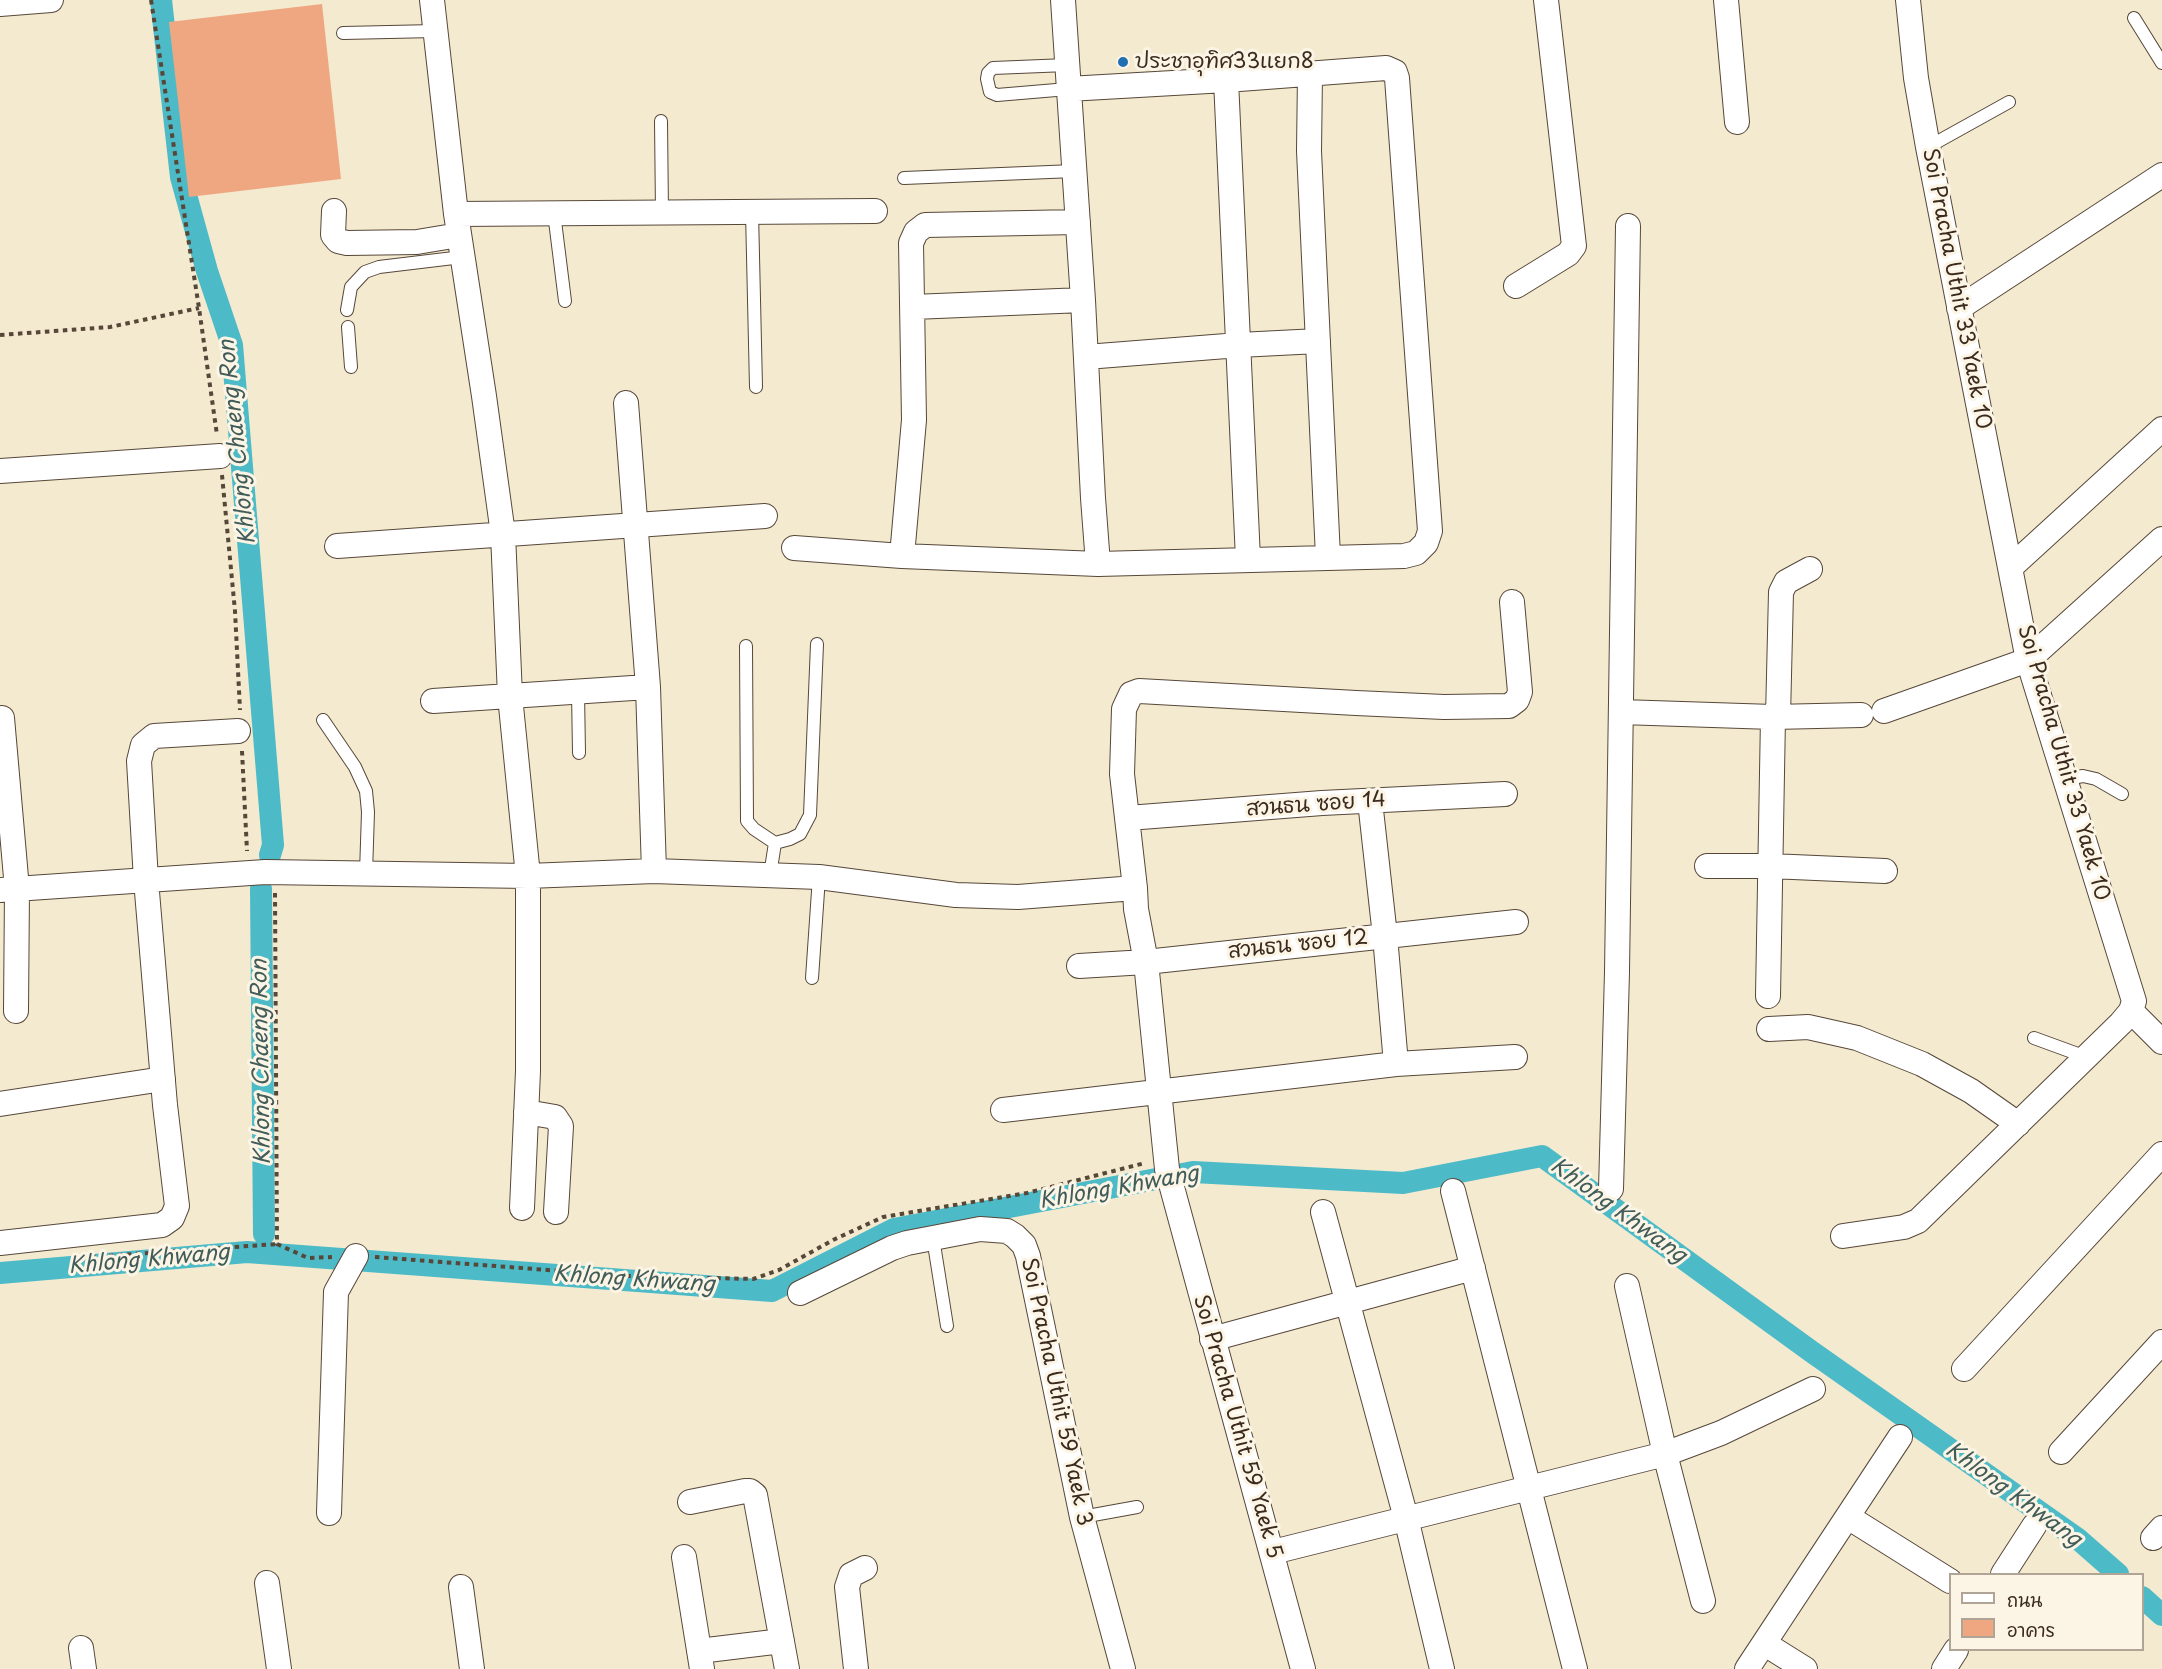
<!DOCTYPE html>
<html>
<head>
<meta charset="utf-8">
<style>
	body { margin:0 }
	#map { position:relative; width:2162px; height:1669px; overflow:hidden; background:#f3ead0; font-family:"Playpen Sans","Playpen Sans Thai",sans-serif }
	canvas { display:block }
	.legend { position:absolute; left:1949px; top:1573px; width:195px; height:78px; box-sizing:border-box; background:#fcf5e5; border:2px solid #afa495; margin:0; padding:8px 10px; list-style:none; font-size:18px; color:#3b2a1e }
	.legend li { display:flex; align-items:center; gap:12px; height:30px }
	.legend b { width:30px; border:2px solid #afa495 }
</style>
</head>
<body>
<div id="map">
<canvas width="2162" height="1669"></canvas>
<ul class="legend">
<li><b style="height:8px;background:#fff"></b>ถนน</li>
<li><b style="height:16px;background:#efa781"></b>อาคาร</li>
</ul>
</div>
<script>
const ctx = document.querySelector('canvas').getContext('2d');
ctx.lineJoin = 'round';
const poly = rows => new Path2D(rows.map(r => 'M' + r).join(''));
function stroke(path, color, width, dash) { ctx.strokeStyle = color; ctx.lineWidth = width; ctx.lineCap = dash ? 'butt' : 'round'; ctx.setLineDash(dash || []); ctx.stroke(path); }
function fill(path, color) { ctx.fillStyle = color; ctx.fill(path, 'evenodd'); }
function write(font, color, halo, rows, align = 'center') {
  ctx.font = font + ' "Playpen Sans","Playpen Sans Thai",sans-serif'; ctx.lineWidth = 6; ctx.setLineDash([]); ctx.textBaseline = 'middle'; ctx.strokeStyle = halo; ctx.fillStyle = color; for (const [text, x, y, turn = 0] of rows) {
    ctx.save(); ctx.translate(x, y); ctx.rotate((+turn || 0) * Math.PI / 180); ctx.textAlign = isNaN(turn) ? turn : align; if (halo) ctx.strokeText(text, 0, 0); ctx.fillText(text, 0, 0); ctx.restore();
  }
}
stroke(poly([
	[161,0,181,177,207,271,232,345,273,845,270,855],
	[261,889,264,1234],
	[0,1273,247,1252,772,1291,894,1229,1193,1172,1403,1183,1542,1156,1812,1352,2078,1539,2118,1574],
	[2142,1597,2162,1615]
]), '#4cbac7', 22);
fill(poly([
	[322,4,341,179,189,197,169,22]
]), '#efa781');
const lane = poly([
	[2134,18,2162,63],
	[343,33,435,31],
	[1067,65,993,68,988,73,987,79,990,92,997,95,1068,89],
	[661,121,662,213],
	[1928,147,2009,102],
	[904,178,1074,171],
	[752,212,756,387],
	[554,213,565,301],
	[347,310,351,287,365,272,379,267,462,257],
	[348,327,351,367],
	[746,646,747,821,754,829,775,843,790,839,800,834,810,815,817,644],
	[578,692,579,753],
	[323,720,355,767,366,791,368,812,366,873],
	[2066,779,2083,776,2096,779,2122,794],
	[770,875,775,843],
	[812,978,819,877],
	[2034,1038,2086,1057],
	[933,1238,947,1326],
	[1082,1517,1137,1507]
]);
const street = poly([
	[432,0,456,214,484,396,503,534,510,696,528,876,528,1071,522,1208],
	[1063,0,1083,300,1093,498,1098,564],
	[1726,0,1737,122],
	[0,4,51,0],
	[1310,74,1309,151,1328,557],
	[1226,80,1248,559],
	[334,211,333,235,338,241,347,243,417,242,459,235],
	[456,214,875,211],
	[1516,286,1568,254,1574,246,1546,0],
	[913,307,1083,300],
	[1959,308,2162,175],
	[1086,357,1239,345,1318,341],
	[626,403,648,687,654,871],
	[0,471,220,456],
	[337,546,765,516],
	[794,548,902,556,1098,564,1404,556,1416,553,1426,543,1430,531,1397,78,1395,72,1386,68,1226,80,1068,89],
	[902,556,914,420,911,243,916,232,925,225,1078,222],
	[2010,568,2162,429],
	[433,701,648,687],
	[1884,711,2028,660,2162,539],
	[1621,712,1773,717,1861,715],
	[1778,717,1781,592,1786,582,1810,569],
	[2,718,17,889,16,1011],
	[1370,801,1385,936,1396,1064],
	[1128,818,1322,803,1505,794],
	[1707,866,1770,866,1885,871],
	[1135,888,1122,774,1124,709,1131,694,1139,691,1356,703,1444,707,1509,706,1517,700,1520,692,1512,602],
	[0,890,265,872,528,876,654,871,819,877,956,895,1018,897,1135,888,1136,909,1146,962,1167,1169,1303,1669],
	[1079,966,1146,962,1516,922],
	[1768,996,1773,717],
	[2131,1011,2162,1042],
	[1769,1029,1808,1027,1857,1038,1922,1064,1971,1091,2018,1124],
	[0,1104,163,1079],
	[1003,1110,1396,1064,1515,1057],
	[526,1112,555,1117,561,1126,556,1212],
	[1611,1189,1617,972,1628,226],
	[1453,1191,1575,1669],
	[1323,1212,1406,1518,1442,1669],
	[1843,1236,1904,1227,1918,1221,2121,1023,2131,1011,2134,1001,2028,660,1928,147,1916,78,1908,0],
	[0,1243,162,1225,172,1218,177,1206,165,1105,146,880,139,761,143,745,154,736,238,731],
	[1627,1286,1665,1454,1703,1601],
	[800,1293,892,1248,907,1243,980,1229,1007,1231,1015,1236,1024,1245,1028,1256,1082,1517,1123,1669],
	[1212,1339,1473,1268],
	[1964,1369,2162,1154],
	[2061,1452,2162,1342],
	[690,1502,745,1491,750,1491,755,1495,787,1669],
	[329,1513,336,1292,356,1256],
	[1848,1517,1950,1581],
	[2153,1538,2162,1528],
	[1273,1552,1665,1454,1721,1433,1813,1389],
	[684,1557,702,1669],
	[2003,1574,2034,1526],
	[267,1583,279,1669],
	[461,1587,472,1669],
	[1765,1644,1805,1669],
	[81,1648,84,1669],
	[699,1651,782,1641],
	[856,1669,847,1587,851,1575,865,1568],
	[1747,1669,1900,1437],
	[1944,1669,1956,1650]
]);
stroke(lane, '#574739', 14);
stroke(street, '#574739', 26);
stroke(poly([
	[151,0,199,308,217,435],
	[0,335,110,327,199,308],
	[222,475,235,611,240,710],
	[242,751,247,851],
	[275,893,277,1244,308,1258,332,1257],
	[91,1257,277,1244],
	[375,1257,628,1276,753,1279,779,1270,833,1240,883,1217,1027,1193,1145,1163]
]), '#574739', 4, [4.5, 4.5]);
stroke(lane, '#fff', 12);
stroke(street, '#fff', 24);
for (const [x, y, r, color] of [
	[1123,62,6,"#1f6fb2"]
]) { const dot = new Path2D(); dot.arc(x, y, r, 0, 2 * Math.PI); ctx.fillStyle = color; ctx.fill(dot); stroke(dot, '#fcf5e5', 2); }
write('21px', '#3b2a1e', '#fcf5e5', [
	["ประชาอุทิศ33แยก8",1135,62]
], 'left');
write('21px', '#3b2a1e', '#fcf5e5', [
	["Soi Pracha Uthit 33 Yaek 10",1956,289,79],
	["Soi Pracha Uthit 33 Yaek 10",2063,763,74],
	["สวนธน ซอย 14",1316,805,-4],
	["สวนธน ซอย 12",1298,945,-6],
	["Soi Pracha Uthit 59 Yaek 3",1056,1392,78],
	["Soi Pracha Uthit 59 Yaek 5",1237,1427,74]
]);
write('italic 22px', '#415c59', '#fcf5e5', [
	["Khlong Chaeng Ron",238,442,-96],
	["Khlong Chaeng Ron",262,1062,-91],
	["Khlong Khwang",1119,1188,-10],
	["Khlong Khwang",1618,1211,36],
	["Khlong Khwang",149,1260,-5],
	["Khlong Khwang",634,1280,4],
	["Khlong Khwang",2013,1495,36]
]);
</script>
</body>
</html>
